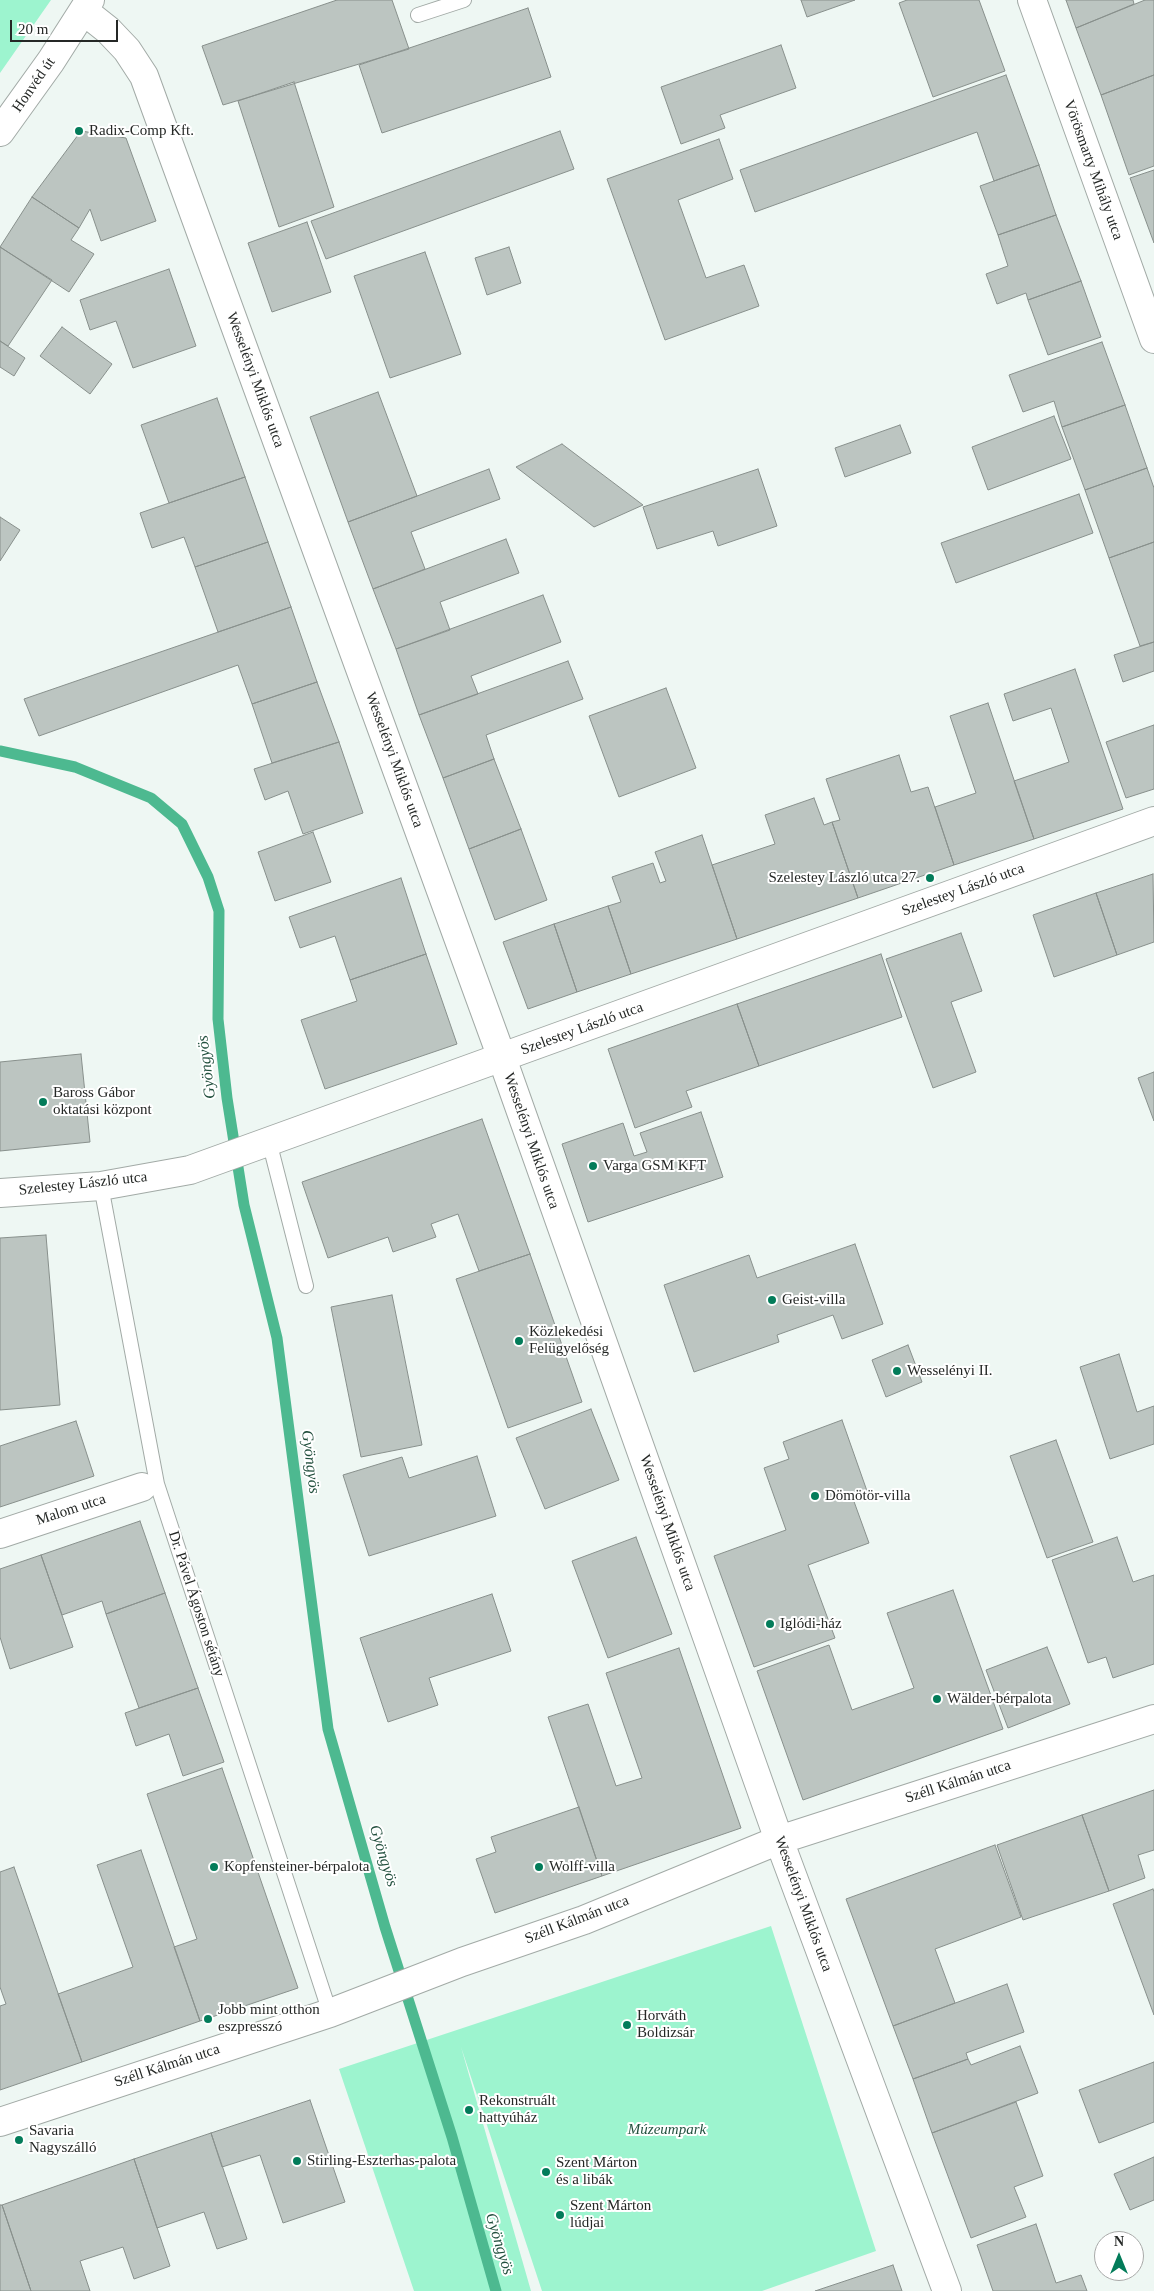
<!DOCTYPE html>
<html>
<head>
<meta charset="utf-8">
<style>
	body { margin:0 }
	#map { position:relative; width:1154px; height:2291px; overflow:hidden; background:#eef7f3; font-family:Georgia,serif }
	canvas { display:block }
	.north { position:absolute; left:1094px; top:2231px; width:50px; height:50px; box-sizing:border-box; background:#fff; border:1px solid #a8a9a8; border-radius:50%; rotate:0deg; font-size:14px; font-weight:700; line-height:20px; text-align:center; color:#252826 }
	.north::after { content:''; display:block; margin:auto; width:18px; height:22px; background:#037c5a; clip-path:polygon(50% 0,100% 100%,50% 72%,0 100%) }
	.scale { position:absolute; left:10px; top:20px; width:108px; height:22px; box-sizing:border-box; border:2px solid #252826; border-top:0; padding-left:6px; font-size:15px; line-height:18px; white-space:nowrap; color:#252826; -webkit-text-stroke:4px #fff; paint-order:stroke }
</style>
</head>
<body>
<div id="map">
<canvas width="1154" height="2291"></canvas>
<div class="north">N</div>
<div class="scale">20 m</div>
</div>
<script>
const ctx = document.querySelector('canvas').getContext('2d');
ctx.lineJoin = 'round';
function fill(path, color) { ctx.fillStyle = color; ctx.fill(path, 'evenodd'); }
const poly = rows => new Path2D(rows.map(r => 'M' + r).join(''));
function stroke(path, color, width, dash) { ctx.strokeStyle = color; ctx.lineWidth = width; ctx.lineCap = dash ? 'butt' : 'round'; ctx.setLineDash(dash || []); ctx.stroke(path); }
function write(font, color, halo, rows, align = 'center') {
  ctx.font = font + ' Georgia,serif'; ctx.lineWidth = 4; ctx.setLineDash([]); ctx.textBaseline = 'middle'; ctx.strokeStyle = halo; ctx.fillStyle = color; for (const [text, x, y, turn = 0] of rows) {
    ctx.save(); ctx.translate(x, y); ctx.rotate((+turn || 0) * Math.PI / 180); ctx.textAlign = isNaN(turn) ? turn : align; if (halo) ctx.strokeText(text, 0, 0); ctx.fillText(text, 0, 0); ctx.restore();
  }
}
fill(poly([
	[0,0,51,0,0,73],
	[771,1926,876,2251,762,2291,542,2291,461,2047,531,2291,414,2291,339,2069]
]), '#9df4cf');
stroke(poly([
	[0,751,75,767,151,798,182,824,208,877,219,911,218,1019,227,1098,244,1205,277,1338,328,1729,385,1927,452,2137,496,2291]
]), '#4db990', 11);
const building = poly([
	[337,0,392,0,409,49,223,105,202,46,337,0],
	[801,0,855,0,807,17,801,0],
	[907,0,979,0,1005,71,933,97,899,3,907,0],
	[1066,0,1133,0,1134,4,1076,28,1066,0],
	[1145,0,1154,0,1154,75,1101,95,1076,28,1145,0],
	[528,8,551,77,382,133,359,65,528,8],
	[781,45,796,88,720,115,725,128,681,144,661,87,781,45],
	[1006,75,1039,165,994,181,977,132,755,212,740,170,1006,75],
	[1154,75,1154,166,1129,175,1101,95,1154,75],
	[294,82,334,207,279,227,238,101,294,82],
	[81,131,126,138,156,221,101,241,90,209,79,228,32,197,81,131],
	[560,131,574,169,326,259,311,221,560,131],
	[719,139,733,179,678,200,706,278,744,265,759,306,665,340,607,179,719,139],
	[1039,165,1056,215,998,235,980,186,1039,165],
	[1154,170,1154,243,1130,178,1154,170],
	[32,197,79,228,71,240,94,254,69,292,0,247,32,197],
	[1056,215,1081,281,1028,300,1026,293,997,304,986,274,1008,266,998,235,1056,215],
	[307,222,331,292,272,312,248,243,307,222],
	[0,247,52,280,8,346,0,341,0,247],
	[509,247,521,283,487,295,475,258,509,247],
	[425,252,461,354,390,378,354,276,425,252],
	[169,269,196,346,133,368,116,321,90,330,80,300,169,269],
	[1081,281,1101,337,1048,355,1028,300,1081,281],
	[62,327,112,364,90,394,40,356,62,327],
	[0,341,25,358,14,376,0,367,0,341],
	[1102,342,1125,405,1062,427,1054,401,1023,412,1009,375,1102,342],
	[378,392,417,496,348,522,310,417,378,392],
	[217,398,245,477,169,503,141,425,217,398],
	[1125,405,1147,468,1085,490,1062,427,1125,405],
	[1054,416,1071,459,988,490,972,447,1054,416],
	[900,425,911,453,845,477,835,448,900,425],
	[562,444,643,505,594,527,516,467,562,444],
	[1147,468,1154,488,1154,542,1109,558,1085,490,1147,468],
	[489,469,500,499,411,532,425,569,373,589,348,522,489,469],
	[758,469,777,526,718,546,713,531,657,549,643,507,758,469],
	[245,477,268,542,195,567,184,537,152,548,140,513,245,477],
	[1079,494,1093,533,956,583,941,543,1079,494],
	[0,517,20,530,0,561,0,517],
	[506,539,519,573,440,602,450,630,396,649,373,589,506,539],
	[268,542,291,607,218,632,195,567,268,542],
	[1154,542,1154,642,1140,646,1109,558,1154,542],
	[543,595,561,642,471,676,478,694,419,715,396,649,543,595],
	[291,607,317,682,252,704,238,665,39,736,24,699,291,607],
	[1154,642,1154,671,1123,682,1114,655,1154,642],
	[568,661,583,699,486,735,494,759,443,778,419,715,568,661],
	[1075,669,1123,809,1034,839,1014,781,1069,762,1051,708,1013,721,1004,694,1075,669],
	[317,682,339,742,272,763,252,704,317,682],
	[666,688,696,768,619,797,589,716,666,688],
	[988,703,1034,839,954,865,935,807,976,793,950,716,988,703],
	[1154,725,1154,789,1126,798,1106,742,1154,725],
	[339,742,363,813,303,834,288,791,265,800,254,769,339,742],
	[899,755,911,792,928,787,954,865,858,898,832,822,840,820,826,779,899,755],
	[494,759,521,829,469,849,443,778,494,759],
	[814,798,824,825,832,822,858,898,737,939,712,865,775,844,765,815,814,798],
	[521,829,547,900,495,920,469,849,521,829],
	[313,832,331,882,275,901,258,852,313,832],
	[702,835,737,939,631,974,608,906,621,902,612,877,653,863,660,883,666,881,655,852,702,835],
	[1153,874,1154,942,1117,955,1096,893,1153,874],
	[401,878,426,954,350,980,335,936,300,948,289,917,401,878],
	[1096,893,1117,955,1054,977,1033,915,1096,893],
	[608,906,631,974,577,992,554,924,608,906],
	[554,924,577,992,528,1009,503,942,554,924],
	[961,933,982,991,951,1002,976,1072,933,1088,886,959,961,933],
	[426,954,457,1044,325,1089,301,1020,357,1001,350,980,426,954],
	[881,954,902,1017,759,1066,737,1004,881,954],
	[737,1004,759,1066,686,1091,692,1107,635,1128,608,1049,737,1004],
	[81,1054,90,1142,0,1151,0,1062,81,1054],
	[1154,1072,1154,1121,1138,1078,1154,1072],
	[701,1112,723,1177,588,1222,562,1144,623,1123,634,1156,647,1152,640,1133,701,1112],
	[482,1119,530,1254,479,1271,458,1214,431,1224,436,1237,393,1252,388,1237,328,1258,302,1182,482,1119],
	[46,1235,60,1405,0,1410,0,1238,46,1235],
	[855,1244,883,1324,842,1339,833,1315,777,1335,779,1342,694,1372,664,1285,749,1255,757,1278,855,1244],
	[530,1254,582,1402,508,1428,456,1279,530,1254],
	[392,1295,422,1445,361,1457,331,1307,392,1295],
	[908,1345,922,1382,886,1397,872,1360,908,1345],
	[1119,1354,1137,1412,1154,1406,1154,1444,1110,1459,1080,1367,1119,1354],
	[591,1409,619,1480,545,1509,516,1438,591,1409],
	[842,1420,867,1491,852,1496,869,1543,808,1565,835,1638,754,1667,714,1556,786,1530,764,1468,789,1459,783,1442,842,1420],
	[76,1421,94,1476,0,1507,0,1446,76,1421],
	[1056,1440,1093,1542,1047,1558,1010,1456,1056,1440],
	[477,1456,496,1516,369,1556,343,1475,402,1457,409,1478,477,1456],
	[140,1521,165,1593,106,1614,102,1601,62,1615,41,1555,140,1521],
	[636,1537,672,1634,608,1658,572,1561,636,1537],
	[1117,1537,1133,1582,1154,1575,1154,1664,1113,1678,1106,1657,1088,1663,1052,1560,1117,1537],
	[41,1555,73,1647,10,1669,0,1637,0,1569,41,1555],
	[953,1590,1003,1729,803,1800,757,1671,829,1645,852,1710,914,1688,887,1613,953,1590],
	[165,1593,198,1688,139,1708,106,1614,165,1593],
	[492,1594,511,1651,429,1678,438,1705,388,1722,360,1638,492,1594],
	[1047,1647,1070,1704,1008,1728,986,1670,1047,1647],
	[679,1648,741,1828,602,1876,548,1717,588,1704,616,1786,642,1778,606,1673,679,1648],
	[198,1688,224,1762,183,1776,169,1734,136,1746,125,1713,198,1688],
	[222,1768,298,1988,200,2021,174,1947,197,1939,147,1794,222,1768],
	[1154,1790,1154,1850,1138,1855,1145,1878,1109,1891,1082,1815,1154,1790],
	[579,1807,602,1876,495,1913,476,1859,496,1852,491,1837,579,1807],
	[1082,1815,1109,1891,1023,1920,997,1845,1082,1815],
	[995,1845,1021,1917,935,1949,955,2003,893,2026,846,1899,995,1845],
	[141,1850,200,2021,82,2062,58,1994,133,1967,97,1865,141,1850],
	[14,1867,82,2062,0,2090,0,2006,6,2004,0,1987,0,1872,14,1867],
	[1153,1889,1154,1892,1154,2015,1113,1904,1153,1889],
	[1007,1984,1024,2032,966,2053,968,2059,913,2079,893,2026,1007,1984],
	[1020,2046,1038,2093,932,2133,913,2079,968,2059,971,2065,1020,2046],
	[1154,2062,1154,2122,1099,2143,1079,2090,1154,2062],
	[310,2100,345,2202,283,2223,260,2155,222,2167,211,2133,310,2100],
	[1016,2102,1043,2176,1014,2187,1026,2217,971,2238,932,2133,1016,2102],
	[211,2133,247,2239,217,2249,204,2212,157,2228,134,2159,211,2133],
	[1154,2157,1154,2200,1130,2210,1114,2174,1154,2157],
	[134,2159,170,2266,134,2279,123,2247,80,2261,90,2291,31,2291,2,2205,134,2159],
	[0,2205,2,2205,31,2291,0,2291,0,2205],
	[1036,2224,1056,2283,1081,2275,1087,2291,993,2291,977,2245,1036,2224],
	[893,2265,902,2291,815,2291,893,2265]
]);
fill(building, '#bcc5c1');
stroke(building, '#88908c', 1);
const service = poly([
	[418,15,464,0],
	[269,1141,306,1286],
	[101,1186,157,1484,330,2013]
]);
const minor = poly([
	[84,11,108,30,127,50,144,76,502,1058,779,1840,947,2291],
	[0,1193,101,1186,190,1170,1154,821],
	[0,1534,142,1487],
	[0,2122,330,2013,462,1962,584,1920,779,1840,1154,1719]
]);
const tertiary = poly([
	[1032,0,1154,339]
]);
const secondary = poly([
	[0,132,51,61,90,0]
]);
stroke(service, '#a2aaa6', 16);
stroke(minor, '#a2aaa6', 30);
stroke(tertiary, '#a2aaa6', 30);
stroke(secondary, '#a2aaa6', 30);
stroke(service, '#fff', 14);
stroke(minor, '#fff', 28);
stroke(tertiary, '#fff', 28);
stroke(secondary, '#fff', 28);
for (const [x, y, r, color] of [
	[79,131,5,"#037c5a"],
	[930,878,5,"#037c5a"],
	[43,1102,5,"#037c5a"],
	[593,1166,5,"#037c5a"],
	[772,1300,5,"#037c5a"],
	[519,1341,5,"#037c5a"],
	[897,1371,5,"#037c5a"],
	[815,1496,5,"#037c5a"],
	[770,1624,5,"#037c5a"],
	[937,1699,5,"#037c5a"],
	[214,1867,5,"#037c5a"],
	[539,1867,5,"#037c5a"],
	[208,2019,5,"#037c5a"],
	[627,2025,5,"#037c5a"],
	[469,2110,5,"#037c5a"],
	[19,2140,5,"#037c5a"],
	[297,2161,5,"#037c5a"],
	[546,2172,5,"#037c5a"],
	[560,2215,5,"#037c5a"]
]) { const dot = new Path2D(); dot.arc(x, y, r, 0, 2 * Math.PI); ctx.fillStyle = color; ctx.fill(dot); stroke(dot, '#fff', 2); }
write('15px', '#252826', '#fff', [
	["Honvéd út",34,85,-55],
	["Vörösmarty Mihály utca",1093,170,70],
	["Wesselényi Miklós utca",255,380,70],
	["Wesselényi Miklós utca",394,760,70],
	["Szelestey László utca",963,890,-20],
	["Szelestey László utca",582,1029,-20],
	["Wesselényi Miklós utca",531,1141,71],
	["Szelestey László utca",83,1184,-6],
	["Malom utca",71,1510,-18],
	["Wesselényi Miklós utca",667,1523,71],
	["Dr. Pável Ágoston sétány",196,1604,72],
	["Széll Kálmán utca",958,1782,-18],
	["Wesselényi Miklós utca",803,1904,70],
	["Széll Kálmán utca",577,1920,-21],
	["Széll Kálmán utca",167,2066,-18]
]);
write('15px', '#252826', '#fff', [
	["Radix-Comp Kft.",89,131],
	["Szelestey László utca 27.",920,878,"right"],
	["Baross Gábor",53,1093],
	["oktatási központ",53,1110],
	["Varga GSM KFT",603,1166],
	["Geist-villa",782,1300],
	["Közlekedési",529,1332],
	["Felügyelőség",529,1349],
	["Wesselényi II.",907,1371],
	["Dömötör-villa",825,1496],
	["Iglódi-ház",780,1624],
	["Wälder-bérpalota",947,1699],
	["Kopfensteiner-bérpalota",224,1867],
	["Wolff-villa",549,1867],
	["Jobb mint otthon",218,2010],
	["eszpresszó",218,2027],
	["Horváth",637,2016],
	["Boldizsár",637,2033],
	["Rekonstruált",479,2101],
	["hattyúház",479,2118],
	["Savaria",29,2131],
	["Nagyszálló",29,2148],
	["Stirling-Eszterhas-palota",307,2161],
	["Szent Márton",556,2163],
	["és a libák",556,2180],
	["Szent Márton",570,2206],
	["lúdjai",570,2223]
], 'left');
write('italic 15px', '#23513f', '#fff', [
	["Múzeumpark",667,2130]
]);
write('italic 16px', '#214f3d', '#fff', [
	["Gyöngyös",207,1067,-97],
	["Gyöngyös",310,1462,83],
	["Gyöngyös",383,1856,73],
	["Gyöngyös",499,2244,73]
]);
</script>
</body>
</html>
